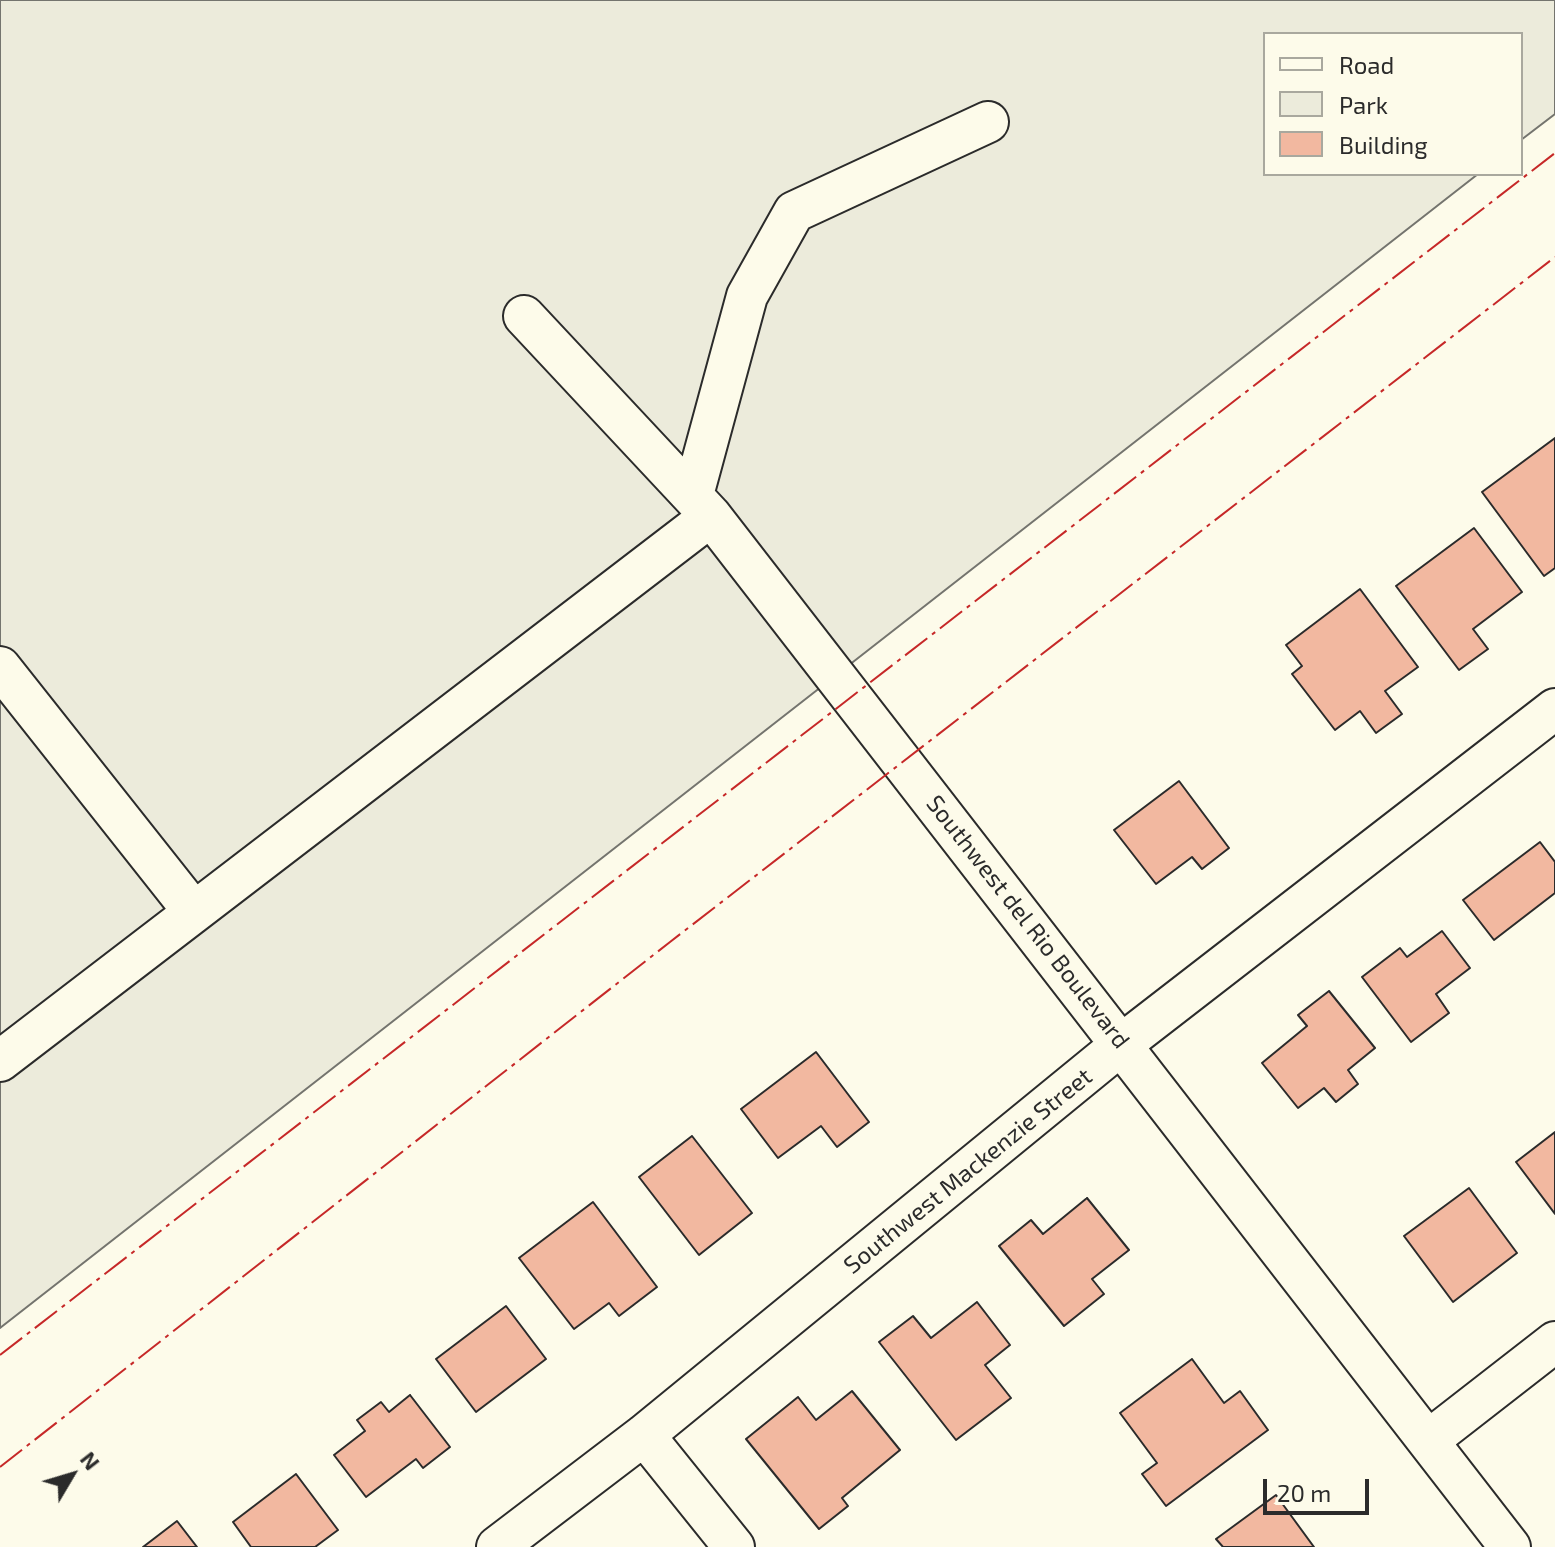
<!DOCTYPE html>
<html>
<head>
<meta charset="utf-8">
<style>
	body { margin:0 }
	#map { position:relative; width:1555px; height:1547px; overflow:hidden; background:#fdfbea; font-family:"Exo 2",sans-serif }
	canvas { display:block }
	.legend { position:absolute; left:1263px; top:32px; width:260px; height:144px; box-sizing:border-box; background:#fdfbea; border:2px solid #a9a89e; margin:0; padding:10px 14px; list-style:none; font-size:24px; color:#2b2b2b }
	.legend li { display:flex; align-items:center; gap:16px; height:40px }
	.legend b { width:40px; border:2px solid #a9a89e }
	.north { position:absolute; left:32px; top:1435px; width:80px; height:80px; -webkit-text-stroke:6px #fdfbea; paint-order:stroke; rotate:52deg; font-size:22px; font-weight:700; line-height:32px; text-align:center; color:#2b2b2b }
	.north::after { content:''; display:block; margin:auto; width:28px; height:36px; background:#2b2b2b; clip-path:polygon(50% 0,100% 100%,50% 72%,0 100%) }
	.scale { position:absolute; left:1263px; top:1479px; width:106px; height:36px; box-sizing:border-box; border:4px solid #2b2b2b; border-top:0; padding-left:10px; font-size:24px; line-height:28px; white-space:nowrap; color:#2b2b2b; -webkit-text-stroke:6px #fdfbea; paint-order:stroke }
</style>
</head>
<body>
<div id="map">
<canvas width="1555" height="1547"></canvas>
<ul class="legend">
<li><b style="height:10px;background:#fdfbea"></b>Road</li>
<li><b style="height:22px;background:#ecebdb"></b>Park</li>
<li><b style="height:22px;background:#f2b8a0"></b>Building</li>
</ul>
<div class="north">N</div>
<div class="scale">20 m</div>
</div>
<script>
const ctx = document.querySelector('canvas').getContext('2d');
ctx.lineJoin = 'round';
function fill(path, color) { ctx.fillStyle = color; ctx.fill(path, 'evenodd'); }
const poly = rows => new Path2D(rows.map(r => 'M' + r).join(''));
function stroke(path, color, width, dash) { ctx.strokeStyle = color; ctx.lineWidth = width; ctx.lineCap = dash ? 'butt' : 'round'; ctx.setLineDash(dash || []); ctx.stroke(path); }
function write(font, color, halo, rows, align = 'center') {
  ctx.font = font + ' "Exo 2",sans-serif'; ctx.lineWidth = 6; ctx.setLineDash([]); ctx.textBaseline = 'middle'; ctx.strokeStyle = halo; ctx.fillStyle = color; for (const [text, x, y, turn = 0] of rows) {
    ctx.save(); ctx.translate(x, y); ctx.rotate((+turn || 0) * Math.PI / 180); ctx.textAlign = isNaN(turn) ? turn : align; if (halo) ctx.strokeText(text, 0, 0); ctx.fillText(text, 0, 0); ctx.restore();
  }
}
const green = poly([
	[0,0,1555,0,1555,114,1521,140,1521,34,1265,34,1265,174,1478,174,0,1328,0,0]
]);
fill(green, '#ecebdb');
stroke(green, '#74746e', 2);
const building = poly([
	[1555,438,1555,568,1544,576,1482,492,1555,438],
	[1474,528,1522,592,1473,629,1488,649,1459,670,1396,586,1474,528],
	[1360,589,1418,667,1385,691,1402,714,1376,733,1360,711,1335,730,1292,674,1302,666,1286,645,1360,589],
	[1179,781,1229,848,1202,869,1192,857,1156,884,1114,830,1179,781],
	[1540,842,1555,862,1555,893,1494,940,1463,900,1540,842],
	[1442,931,1470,968,1436,994,1449,1013,1411,1042,1362,977,1400,948,1407,957,1442,931],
	[1329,991,1375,1048,1348,1070,1358,1084,1336,1102,1324,1088,1298,1108,1262,1063,1307,1026,1298,1015,1329,991],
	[816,1052,869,1122,837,1147,821,1126,778,1158,741,1109,816,1052],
	[1555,1132,1555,1214,1516,1162,1555,1132],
	[692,1136,752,1213,699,1255,639,1177,692,1136],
	[1469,1188,1517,1253,1453,1302,1404,1236,1469,1188],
	[1087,1198,1129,1250,1092,1279,1104,1294,1064,1326,999,1246,1031,1220,1043,1234,1087,1198],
	[593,1202,657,1287,619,1316,609,1303,574,1329,519,1258,593,1202],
	[977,1302,1010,1345,985,1365,1011,1398,956,1440,879,1342,913,1316,931,1338,977,1302],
	[506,1306,546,1359,476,1412,436,1359,506,1306],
	[1192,1359,1224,1403,1240,1391,1268,1430,1166,1506,1142,1474,1157,1463,1120,1413,1192,1359],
	[852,1391,900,1450,842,1498,848,1506,819,1529,746,1439,798,1397,816,1420,852,1391],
	[410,1395,450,1447,423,1468,416,1459,366,1497,334,1455,365,1431,357,1420,381,1402,389,1412,410,1395],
	[296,1474,338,1530,315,1547,251,1547,233,1522,296,1474],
	[1276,1495,1314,1547,1223,1547,1216,1539,1276,1495],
	[177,1521,197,1547,143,1547,177,1521]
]);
fill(building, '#f2b8a0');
stroke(building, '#2b2b2b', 2);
const minor = poly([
	[524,316,711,516,1510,1547],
	[693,495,747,296,794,212,988,122],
	[0,667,194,912],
	[0,1061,711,516],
	[644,1435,734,1547],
	[1429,1440,1555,1342],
	[497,1547,644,1435,1122,1044,1555,709]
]);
stroke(minor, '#2b2b2b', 44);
stroke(minor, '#fdfbea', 40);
stroke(poly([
	[0,1355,1555,153],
	[0,1467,670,942,1555,257]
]), '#c62828', 2, [28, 6, 4, 6]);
write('24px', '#2b2b2b', '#fdfbea', [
	["Southwest del Rio Boulevard",1028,922,52],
	["Southwest Mackenzie Street",968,1171,-39]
]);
</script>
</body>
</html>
